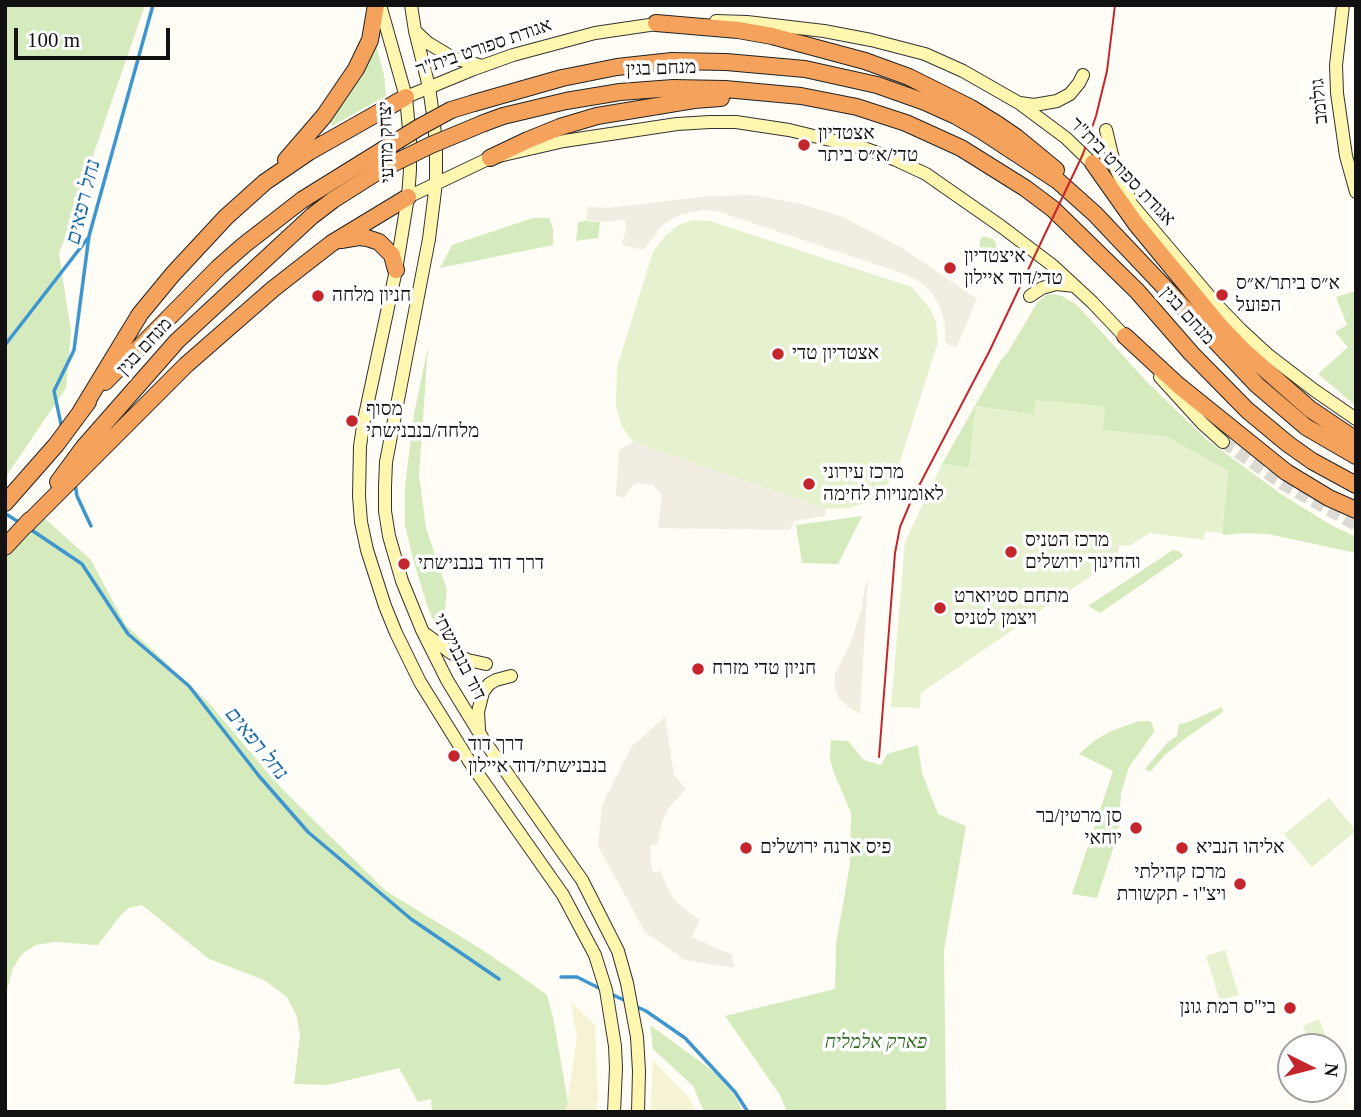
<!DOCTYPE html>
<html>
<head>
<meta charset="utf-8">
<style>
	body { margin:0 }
	#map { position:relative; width:1361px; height:1117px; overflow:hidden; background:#fffdf5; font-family:"Times New Roman",serif }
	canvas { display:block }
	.frame { position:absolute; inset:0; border:7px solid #111; pointer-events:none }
	.north { position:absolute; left:1277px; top:1033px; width:70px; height:70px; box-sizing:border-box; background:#fff; border:2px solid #a0a0a0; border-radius:50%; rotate:96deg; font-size:19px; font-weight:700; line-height:28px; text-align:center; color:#111 }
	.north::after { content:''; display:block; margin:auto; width:24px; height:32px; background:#c4262e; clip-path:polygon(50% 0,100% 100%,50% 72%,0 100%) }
	.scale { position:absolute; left:14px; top:28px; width:156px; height:32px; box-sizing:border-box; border:4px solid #111; border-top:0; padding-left:9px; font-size:21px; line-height:24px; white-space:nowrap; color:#111; -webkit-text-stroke:5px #fff; paint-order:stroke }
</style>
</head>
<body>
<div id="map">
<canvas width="1361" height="1117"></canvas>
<div class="frame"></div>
<div class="north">N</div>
<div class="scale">100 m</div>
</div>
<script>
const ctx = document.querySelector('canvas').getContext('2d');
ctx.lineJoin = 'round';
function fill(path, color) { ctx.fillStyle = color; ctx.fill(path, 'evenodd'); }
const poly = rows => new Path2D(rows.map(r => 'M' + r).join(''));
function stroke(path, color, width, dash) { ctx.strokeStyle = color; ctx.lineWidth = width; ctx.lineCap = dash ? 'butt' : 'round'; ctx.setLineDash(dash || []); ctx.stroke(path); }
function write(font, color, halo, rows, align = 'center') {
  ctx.font = font + ' "Times New Roman",Heebo,serif'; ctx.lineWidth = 7; ctx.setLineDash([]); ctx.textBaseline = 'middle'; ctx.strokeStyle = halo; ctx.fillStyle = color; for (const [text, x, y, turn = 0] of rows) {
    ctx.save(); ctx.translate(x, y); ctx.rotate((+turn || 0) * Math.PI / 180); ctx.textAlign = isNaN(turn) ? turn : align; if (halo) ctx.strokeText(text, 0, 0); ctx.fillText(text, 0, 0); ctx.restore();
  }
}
fill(poly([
	[571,1002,595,1025,598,1099,596,1112,566,1112,577,1037],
	[653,1060,690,1099,696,1112,650,1112]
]), '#f6f3d4');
fill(poly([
	[5,5,145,5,59,254,71,333,66,388,5,478],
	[376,45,384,75,386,96,332,126,330,118,350,94,362,77],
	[533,218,549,218,553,229,553,245,440,268,452,245],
	[586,221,600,222,598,238,576,241,578,222],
	[983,236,993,239,996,244,997,253,995,257,989,260,984,260,979,250,980,240],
	[1356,291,1356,406,1318,374,1348,347,1335,332,1347,325,1336,297],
	[1054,294,1062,296,1077,305,1147,382,1206,439,1281,494,1331,525,1356,537,1356,553,1268,534,1246,533,1224,535,1222,533,1228,471,1167,437,1102,430,1105,406,1034,415,976,406,969,468,942,464,1001,360,1008,352,1037,303,1046,295],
	[428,347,419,475,426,528,447,590,442,636,439,633,428,608,413,559,405,525,405,486,414,414],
	[41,515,91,560,125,624,208,702,280,787,386,891,481,949,515,972,547,995,553,1017,568,1102,565,1112,432,1112,431,1099,418,1102,399,1068,328,1085,294,1084,300,1036,297,1017,287,997,264,980,209,959,142,905,129,908,120,916,98,945,55,942,36,945,22,954,13,968,5,997,5,556],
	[862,516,838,564,802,563,796,525],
	[1173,550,1179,551,1183,556,1100,613,1088,606],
	[1222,707,1223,712,1183,740,1165,755,1150,772,1145,769,1168,742,1177,736,1179,724,1188,722],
	[1139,721,1149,721,1152,723,1154,731,1152,735,1129,767,1121,793,1118,834,1097,898,1072,894,1113,771,1079,754,1094,741,1111,731],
	[831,740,848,741,864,760,881,765,887,754,918,745,922,773,938,814,966,826,944,950,946,1112,787,1112,780,1095,725,1016,835,989,836,944,850,864,851,813,834,773,830,759],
	[650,1025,705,1065,717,1075,735,1096,743,1112,704,1112,693,1086,653,1049]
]), '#d5ebbd');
fill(poly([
	[692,220,710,221,912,287,931,310,936,323,938,342,896,474,883,490,866,503,848,508,827,509,633,442,621,425,616,406,617,367,653,252,665,236,677,226],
	[1036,400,1105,406,1103,430,1167,437,1228,471,1222,533,1205,531,1204,540,1150,533,1129,546,1119,545,1117,558,921,693,920,708,891,707,905,542,942,464,969,468,976,406,1033,415],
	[1329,798,1356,831,1312,867,1284,834],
	[1225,950,1239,995,1220,1001,1206,956],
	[1319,1019,1330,1047,1311,1047,1303,1026]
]), '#e6f2cf');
fill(poly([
	[753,195,801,204,843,217,902,248,977,299,956,348,945,342,945,324,939,304,930,291,920,282,902,273,717,211,703,210,682,214,668,221,659,229,644,250,622,245,626,228,625,219,609,222,586,220,588,207,608,208,709,196],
	[633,442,827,509,825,516,795,521,790,530,658,528,662,495,653,485,638,483,632,486,625,497,616,496,619,450],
	[868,580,864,646,860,714,851,709,839,698,835,688,835,673,849,647,861,611,865,586],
	[665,717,674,775,686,789,668,809,662,822,657,845,651,845,650,859,653,873,660,871,672,896,680,906,700,920,691,937,731,954,735,968,685,960,645,932,598,846,602,805,631,747]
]), '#f1ede2');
stroke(poly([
	[5,345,88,238],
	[62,429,54,391,74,350,89,236,153,5],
	[75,484,77,496,91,526],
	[6,514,20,523],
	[30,529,82,564,128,634,189,686,259,776,308,832,411,919,499,979],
	[561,977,577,977,601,989],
	[611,994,626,1001],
	[633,1005,646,1011,685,1038,735,1092,748,1112]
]), '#3f96cf', 3.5);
stroke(poly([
	[1223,442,1284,485,1356,525]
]), '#dbdad3', 12, [12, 6]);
const secondary = poly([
	[380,5,406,97,410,140,410,170,408,197,396,270,364,420,360,446,359,496,361,522,367,550,385,606,396,633,420,682,471,764,563,895,595,955,606,990,615,1046,616,1068,614,1112],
	[411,5,415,31,429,87,433,115,436,144,436,183,429,239,386,462,385,486,385,511,389,536,402,581,422,630,447,680,483,739,582,880,618,951,627,983,637,1037,639,1071,638,1112],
	[1343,5,1336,65,1337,93,1346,156,1356,192],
	[716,21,747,22,824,31,871,40,925,54,963,71,1019,103,1066,138,1099,170],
	[416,32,428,43,453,58,479,65],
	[406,97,474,69,513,55,595,33,663,23],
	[1020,103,1034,105,1057,101,1070,94,1079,83,1083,75],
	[1106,130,1115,167,1130,199],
	[1122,193,1216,304,1241,330,1267,354,1314,390,1356,419],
	[408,197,490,158,564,141,677,124,710,122,736,122,789,130,867,149,896,160,926,174,1002,227,1052,265,1092,302,1130,342],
	[1030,296,1042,288,1056,284,1075,286],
	[1160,377,1202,423,1223,442],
	[427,635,451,653,468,660,486,664],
	[479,729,478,712,483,692,489,684,496,680,511,676]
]);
const highway = poly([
	[656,23,738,30,772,36,865,61,909,77,971,108,997,124,1016,137,1056,170],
	[474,103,562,78,617,67,672,61,726,62,805,69,877,85,925,102,956,116,982,131,1058,181,1095,214,1257,385,1306,427,1356,456],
	[484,123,503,116,566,101,620,92,673,88,725,89,801,96,857,107,906,123,961,148,1025,188,1053,209,1137,291,1191,353,1247,410,1288,444,1312,461,1356,485],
	[490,158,528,140,560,127,597,116,694,100,721,98],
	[286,160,324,116,356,69,370,40,376,5],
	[1093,163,1136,224,1220,326,1244,351,1310,409,1356,440],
	[341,240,359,237,367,238,379,242,392,255,396,270],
	[1125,336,1178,385,1286,472,1329,498,1356,510],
	[105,382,219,267,244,245,302,200],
	[81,411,140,314,173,274,226,217,265,182,309,152,406,97],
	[58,482,83,448,177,341,312,216],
	[5,503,56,445,88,402],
	[25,526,186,365,273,289,332,243,408,197],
	[5,547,30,520]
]);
stroke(secondary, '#333', 14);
stroke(highway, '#222', 18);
stroke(secondary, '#fff6b0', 12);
stroke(highway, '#f5a25d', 16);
stroke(poly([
	[879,757,895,553,900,527,911,501,989,352,1083,154,1096,116,1107,71,1115,5]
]), '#c4262e', 2);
const highwayBridge = poly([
	[302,200,418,128,451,110,474,103],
	[312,216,333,200,382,169,431,145,484,123]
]);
stroke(highwayBridge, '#222', 18, []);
stroke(highwayBridge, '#f5a25d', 16);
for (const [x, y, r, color] of [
	[804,145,7,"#c4262e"],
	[950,268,7,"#c4262e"],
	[1222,295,7,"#c4262e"],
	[318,296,7,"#c4262e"],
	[778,354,7,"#c4262e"],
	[352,421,7,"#c4262e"],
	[809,484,7,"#c4262e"],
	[1011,552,7,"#c4262e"],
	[404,564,7,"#c4262e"],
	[940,608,7,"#c4262e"],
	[698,669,7,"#c4262e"],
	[454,756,7,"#c4262e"],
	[1136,828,7,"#c4262e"],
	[746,848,7,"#c4262e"],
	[1182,848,7,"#c4262e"],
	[1240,884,7,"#c4262e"],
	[1290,1008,7,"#c4262e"]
]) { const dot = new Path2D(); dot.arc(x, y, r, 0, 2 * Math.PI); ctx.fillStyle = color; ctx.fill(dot); stroke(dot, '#fff', 2.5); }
write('19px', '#111', '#fff', [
	["אגודת ספורט בית\"ר",484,48,-19],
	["מנחם בגין",661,69,-2],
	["גולומב",1320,101,-95],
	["יצחק מודעי",387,142,-92],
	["אגודת ספורט בית\"ר",1122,172,46],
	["מנחם בגין",1187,316,48],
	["מנחם בגין",145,347,-47],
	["דוד בנבנישתי",459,657,63]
]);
write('19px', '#111', '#fff', [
	["אצטדיון",818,134],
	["טדי/א״ס ביתר",818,156],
	["איצטדיון",964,257],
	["טדי/דוד איילון",964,279],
	["א״ס ביתר/א״ס",1236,284],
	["הפועל",1236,306],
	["חניון מלחה",332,296],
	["אצטדיון טדי",792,354],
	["מסוף",366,410],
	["מלחה/בנבנישתי",366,432],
	["מרכז עירוני",823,473],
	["לאומנויות לחימה",823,495],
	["מרכז הטניס",1025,541],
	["והחינוך ירושלים",1025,563],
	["דרך דוד בנבנישתי",418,564],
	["מתחם סטיוארט",954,597],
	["ויצמן לטניס",954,619],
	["חניון טדי מזרח",712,669],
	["דרך דוד",468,745],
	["בנבנישתי/דוד איילון",468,767],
	["סן מרטין/בר",1122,817,"right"],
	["יוחאי",1122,839,"right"],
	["פיס ארנה ירושלים",760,848],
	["אליהו הנביא",1196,848],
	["מרכז קהילתי",1226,873,"right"],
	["ויצ\"ו - תקשורת",1226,895,"right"],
	["בי\"ס רמת גונן",1276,1008,"right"]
], 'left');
write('italic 19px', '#2f6b1f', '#fff', [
	["פארק אלמליח",876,1043]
]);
write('italic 21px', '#1768a6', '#fff', [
	["נחל רפאים",84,202,-76],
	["נחל רפאים",256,744,51]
]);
</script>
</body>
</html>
